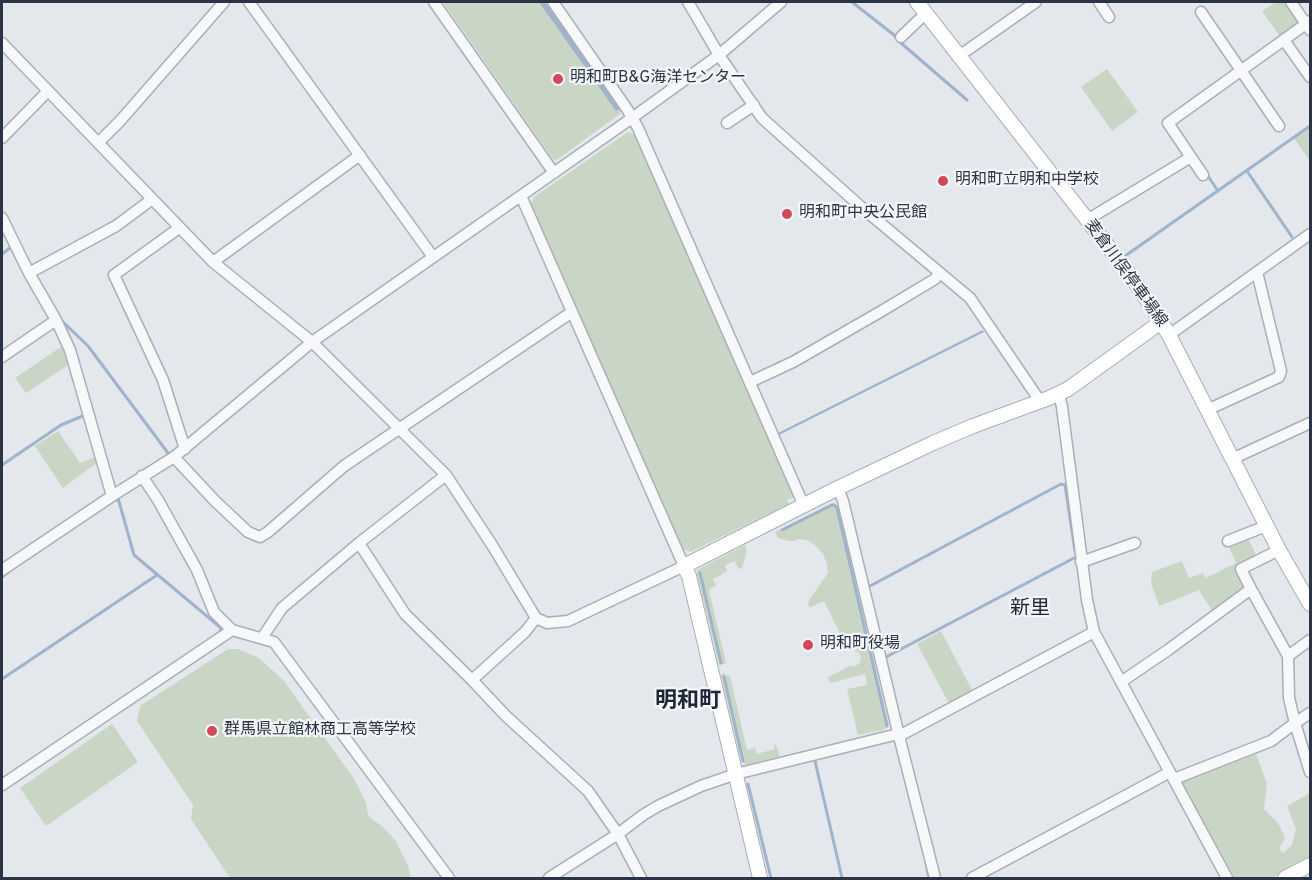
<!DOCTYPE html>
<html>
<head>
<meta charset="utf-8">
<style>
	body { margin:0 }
	#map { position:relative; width:1312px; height:880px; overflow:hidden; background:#e4e7ec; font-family:Overpass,sans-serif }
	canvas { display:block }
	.frame { position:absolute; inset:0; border:3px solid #2b3445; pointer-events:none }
</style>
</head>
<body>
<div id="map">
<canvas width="1312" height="880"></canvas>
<div class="frame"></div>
</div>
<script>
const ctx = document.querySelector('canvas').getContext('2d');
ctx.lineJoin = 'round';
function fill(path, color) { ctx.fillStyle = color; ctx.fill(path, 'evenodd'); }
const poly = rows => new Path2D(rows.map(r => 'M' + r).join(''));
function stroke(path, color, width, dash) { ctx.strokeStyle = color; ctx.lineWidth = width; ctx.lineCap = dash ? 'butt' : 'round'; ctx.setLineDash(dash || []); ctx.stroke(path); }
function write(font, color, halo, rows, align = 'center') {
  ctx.font = font + ' Overpass,"Noto Sans JP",sans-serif'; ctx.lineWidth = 4.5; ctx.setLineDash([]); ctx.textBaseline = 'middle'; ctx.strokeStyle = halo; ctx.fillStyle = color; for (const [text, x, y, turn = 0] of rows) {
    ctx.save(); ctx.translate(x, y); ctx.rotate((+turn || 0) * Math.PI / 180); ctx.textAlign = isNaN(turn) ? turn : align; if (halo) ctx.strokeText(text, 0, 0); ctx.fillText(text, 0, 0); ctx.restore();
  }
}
fill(poly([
	[443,2,547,2,621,110,620,114,558,159,555,160,552,158],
	[1276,2,1287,2,1301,22,1282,39,1262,11],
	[1107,69,1138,112,1112,131,1081,87],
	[1310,127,1310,161,1294,138],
	[628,132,635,134,796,496,787,500,789,504,690,552,683,549,531,205,534,197],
	[64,345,71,363,26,393,15,378],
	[58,431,80,463,97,456,98,462,63,488,35,446],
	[832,503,836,504,838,508,889,725,883,730,858,735,847,689,867,685,865,674,830,683,828,677,850,666,855,666,860,663,861,656,857,651,847,648,824,601,811,607,808,606,809,600,828,573,827,563,823,554,816,546,807,540,799,539,794,541,788,541,778,538,775,532],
	[1247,536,1257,557,1238,566,1246,588,1213,612,1199,590,1159,606,1151,583,1152,572,1182,561,1189,578,1203,573,1206,578,1236,563,1228,545],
	[745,545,747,551,742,568,739,569,734,561,725,566,727,571,716,578,716,577,713,579,716,585,709,590,726,663,719,665,697,575,697,570],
	[941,631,972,690,949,703,917,644],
	[228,649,238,649,259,658,284,681,355,780,365,801,369,817,382,826,395,840,409,868,410,878,230,878,191,819,193,805,137,721,140,706],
	[724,673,727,676,730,676,747,750,755,748,757,754,775,749,774,745,775,743,780,756,746,765,741,760,721,675],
	[112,724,138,762,46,826,20,788],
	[1256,754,1267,784,1264,809,1278,823,1285,838,1279,849,1283,853,1292,845,1296,829,1287,806,1310,793,1310,858,1272,878,1232,878,1182,782]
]), '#c9d6c5');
fill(poly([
	[539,2,545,2,620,109,616,111],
	[983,330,984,332,779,435,778,433]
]), '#9fb4cc');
stroke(poly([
	[852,2,894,35,901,43,967,100],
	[1247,171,1292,237],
	[1206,173,1218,191],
	[2,254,11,247],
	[1125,256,1310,126],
	[61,320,88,346,168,453],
	[65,327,72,343],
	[2,465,61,425,85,415],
	[116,500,118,498,134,555,221,628,220,633,219,634],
	[782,530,832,505,834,505,837,508,887,726],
	[700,573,721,663],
	[2,577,8,572],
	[870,586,1061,484,1065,485,1075,551],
	[886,657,1076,557],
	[724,677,743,761],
	[2,679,157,575],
	[815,761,842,878],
	[748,784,771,878],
	[926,863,929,878]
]), '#9fb4cc', 3);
const street = poly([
	[249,2,433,257],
	[434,2,554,173],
	[553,2,627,109,638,128,804,506],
	[688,2,719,55,762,118,860,206,970,298,1040,401],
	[1099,2,1109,17],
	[1291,2,1310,30],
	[1201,12,1279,126],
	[901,37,926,13],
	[1284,40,1310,77],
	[2,43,213,262,312,342,446,475,492,545,536,618,547,623,568,621,684,566,521,196],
	[959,56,1036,2],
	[727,123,754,105],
	[2,138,48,91],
	[98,143,120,121,224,2],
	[1203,175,1168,123,1310,21],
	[2,218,29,273,56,320,70,350,112,496],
	[1087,220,1191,157],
	[179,228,114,275,163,380,185,449],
	[213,262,360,155],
	[29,273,116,226,151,200],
	[1169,335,1310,234],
	[2,357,56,320],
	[750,382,793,362,880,312,935,279,939,273],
	[1059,394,1062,407,1087,600,1094,632,1227,878],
	[1207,410,1279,377,1281,371,1257,272],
	[174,457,215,501,248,532,260,537,268,532,344,466,572,312],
	[1232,459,1310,423],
	[142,476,158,500,197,570,214,612,232,630,274,642,449,878],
	[838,488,843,501,899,736,935,878],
	[1228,541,1266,526],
	[359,543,405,614,472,680,506,716,588,791,618,834,641,878],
	[1279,550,1241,569,1251,589,1288,656,1289,698,1295,723,1310,772],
	[1081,562,1135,543],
	[2,570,112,496,174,457,312,342,632,118,719,55,781,2],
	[262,638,282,608,359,543,446,475],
	[1288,656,1310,640],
	[472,680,525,632,536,618],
	[1121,682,1168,650,1251,589],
	[899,736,1094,632],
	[1174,779,1271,741,1295,723,1310,713],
	[2,785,232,630],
	[549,878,618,834,643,815,658,806,701,786,736,774,898,734],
	[972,878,1170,772]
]);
const secondary = poly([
	[917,2,1128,272,1148,301,1169,335,1279,550,1310,604],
	[760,878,689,576,684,566,838,488,933,443,973,426,1049,398,1068,389,1161,322],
	[1285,878,1310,865]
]);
stroke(street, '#a9aeb7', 13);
stroke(secondary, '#a9aeb7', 16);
stroke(street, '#f7f8fa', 10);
stroke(secondary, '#fff', 14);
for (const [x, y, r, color] of [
	[558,79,6,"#d1495b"],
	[943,181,6,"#d1495b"],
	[787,214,6,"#d1495b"],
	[808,645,6,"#d1495b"],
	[212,731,6,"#d1495b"]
]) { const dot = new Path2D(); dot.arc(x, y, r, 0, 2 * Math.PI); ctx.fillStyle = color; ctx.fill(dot); stroke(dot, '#f4f6f9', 2); }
write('16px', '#2b3445', '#f4f6f9', [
	["明和町B&G海洋センター",570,79],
	["明和町立明和中学校",955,181],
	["明和町中央公民館",799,214],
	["明和町役場",820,645],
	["群馬県立館林商工高等学校",224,731]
], 'left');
write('16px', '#2b3445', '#f4f6f9', [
	["麦倉川俣停車場線",1125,274,54]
]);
write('20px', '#1d2536', '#f4f6f9', [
	["新里",1030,610]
]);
write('bold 22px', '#1d2536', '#f4f6f9', [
	["明和町",688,703]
]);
</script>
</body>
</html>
